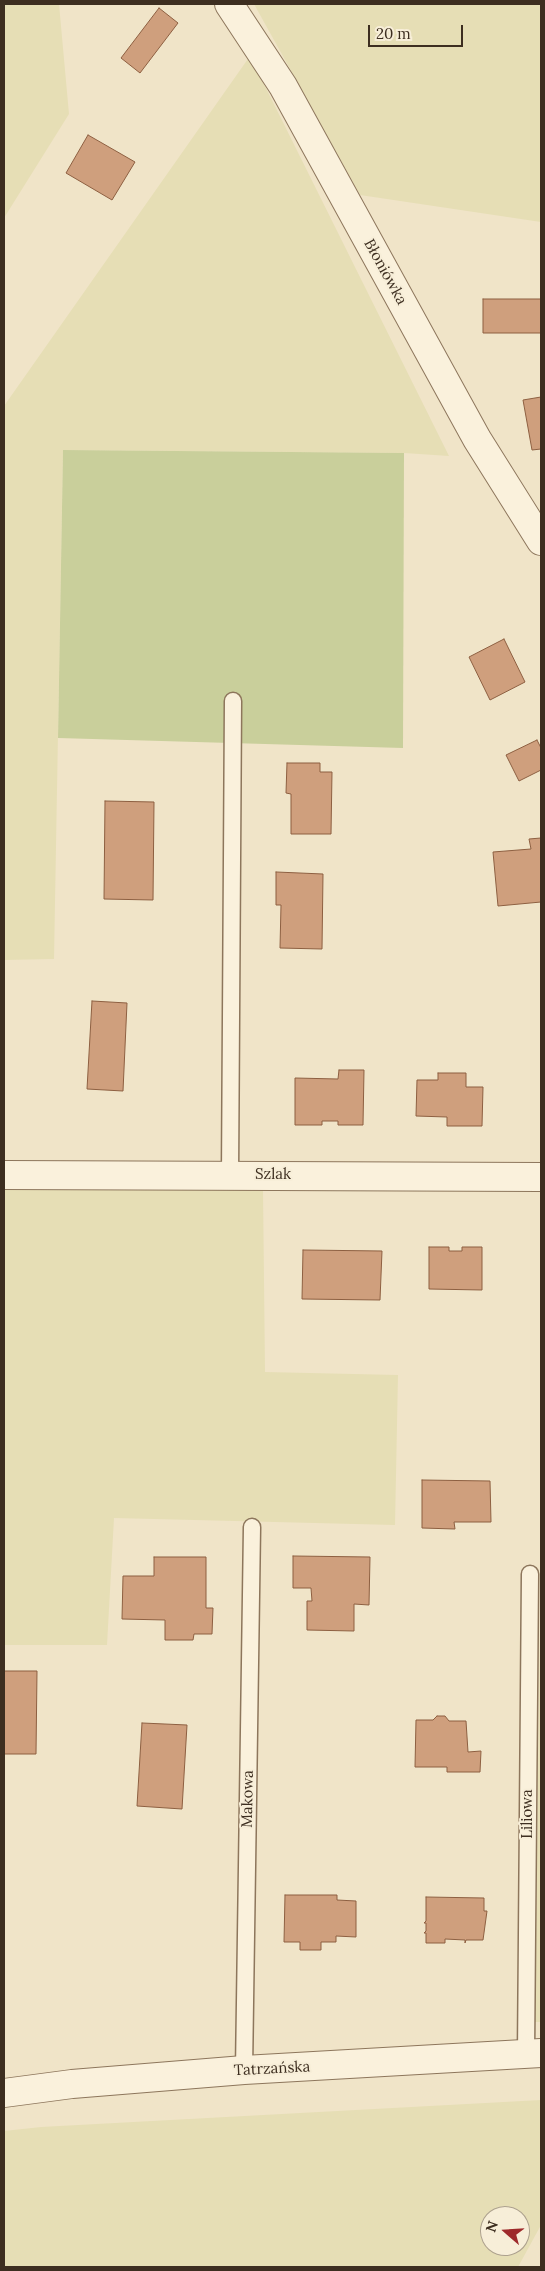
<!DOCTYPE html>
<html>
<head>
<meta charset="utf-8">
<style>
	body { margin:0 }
	#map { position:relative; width:545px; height:2271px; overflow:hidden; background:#f0e4c8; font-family:Lora,serif }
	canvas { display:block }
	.frame { position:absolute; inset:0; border:5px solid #3d2e20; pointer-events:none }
	.north { position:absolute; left:480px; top:2206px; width:50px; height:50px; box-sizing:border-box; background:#f7eed8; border:1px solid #ada18e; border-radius:50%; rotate:289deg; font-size:14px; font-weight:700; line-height:20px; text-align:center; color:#3d2e20 }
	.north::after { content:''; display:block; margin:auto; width:18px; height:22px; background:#9e2a2b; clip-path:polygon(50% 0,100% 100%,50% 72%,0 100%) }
	.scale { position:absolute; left:368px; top:25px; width:95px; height:22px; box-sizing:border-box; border:2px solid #3d2e20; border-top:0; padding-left:6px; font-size:15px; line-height:18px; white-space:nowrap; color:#3d2e20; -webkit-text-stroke:4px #f7eed8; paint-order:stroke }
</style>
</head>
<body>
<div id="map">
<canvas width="545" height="2271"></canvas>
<div class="frame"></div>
<div class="north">N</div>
<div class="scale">20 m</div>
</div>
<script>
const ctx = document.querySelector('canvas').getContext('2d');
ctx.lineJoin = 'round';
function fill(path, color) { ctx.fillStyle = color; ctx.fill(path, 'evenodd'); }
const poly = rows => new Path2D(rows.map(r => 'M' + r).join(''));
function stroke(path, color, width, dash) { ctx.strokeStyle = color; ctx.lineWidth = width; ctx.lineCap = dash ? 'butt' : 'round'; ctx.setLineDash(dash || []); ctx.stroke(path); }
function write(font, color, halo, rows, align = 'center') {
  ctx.font = font + ' Lora,serif'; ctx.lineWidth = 4; ctx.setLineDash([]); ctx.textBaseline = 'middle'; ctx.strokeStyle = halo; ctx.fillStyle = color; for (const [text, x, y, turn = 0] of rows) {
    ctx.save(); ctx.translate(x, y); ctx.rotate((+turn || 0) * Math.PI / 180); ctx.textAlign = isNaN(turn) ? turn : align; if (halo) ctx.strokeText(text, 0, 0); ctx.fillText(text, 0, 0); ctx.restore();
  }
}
fill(poly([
	[4,4,59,4,69,114,4,218],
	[254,4,541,4,541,222,360,195],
	[250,56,449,456,404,453,63,450,54,959,4,960,4,406],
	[4,1189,263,1189,265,1372,398,1375,395,1525,114,1518,107,1645,4,1645],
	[541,1541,541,2022,535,2022],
	[541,2100,541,2225,518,2267,4,2267,4,2131,41,2127],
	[490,2216,520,2216,520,2246,490,2246]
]), '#e6deb5');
fill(poly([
	[63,450,404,453,403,748,58,738]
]), '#c9cf9b');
const building = poly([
	[159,8,178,23,140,73,121,58,159,8],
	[88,135,135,162,112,200,66,173,88,135],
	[483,299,541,299,541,333,483,333,483,299],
	[541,397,541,449,532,450,523,400,541,397],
	[504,639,525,682,490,700,469,657,504,639],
	[537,740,541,748,541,770,519,781,506,755,537,740],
	[287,763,320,763,320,772,332,772,331,834,291,834,291,794,286,793,287,763],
	[105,801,154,802,153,900,104,899,105,801],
	[541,838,541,902,498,906,493,852,531,849,529,839,541,838],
	[276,872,323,874,322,949,280,948,281,905,276,905,276,872],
	[92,1001,127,1003,123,1091,87,1089,92,1001],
	[339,1070,364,1070,363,1125,338,1125,338,1121,322,1121,322,1125,295,1125,295,1078,338,1079,339,1070],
	[438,1073,466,1073,466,1087,483,1087,482,1126,447,1126,447,1117,416,1116,417,1080,438,1080,438,1073],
	[429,1247,449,1247,449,1251,462,1251,462,1247,482,1247,482,1290,429,1289,429,1247],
	[303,1250,382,1251,380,1300,302,1299,303,1250],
	[422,1480,490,1481,491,1522,454,1522,455,1529,422,1528,422,1480],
	[293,1556,370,1557,369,1605,354,1604,354,1631,307,1630,307,1601,312,1601,311,1588,293,1588,293,1556],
	[154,1557,206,1557,206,1608,213,1608,212,1634,194,1634,193,1640,165,1640,165,1620,122,1619,123,1576,154,1576,154,1557],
	[4,1671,37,1671,36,1754,4,1754,4,1671],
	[437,1716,445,1716,449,1721,466,1721,468,1752,481,1751,480,1772,447,1772,447,1767,415,1767,416,1720,433,1720,437,1716],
	[142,1723,187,1725,182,1809,137,1806,142,1723],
	[285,1895,337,1895,337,1900,356,1901,356,1937,336,1936,336,1942,321,1942,321,1950,300,1950,300,1942,284,1942,285,1895],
	[426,1897,484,1898,484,1911,487,1911,483,1940,466,1940,465,1943,465,1940,445,1939,445,1943,426,1943,426,1933,424,1933,426,1931,426,1923,424,1923,426,1921,426,1897]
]);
fill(building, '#cf9f7d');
stroke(building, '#8d5f41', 1);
const service = poly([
	[230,1175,233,701],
	[526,2054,530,1574],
	[244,2070,252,1527]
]);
const minor = poly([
	[229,4,283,86,477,439,541,541],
	[4,1175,541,1177]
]);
const tertiary = poly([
	[4,2093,72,2084,244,2070,541,2053]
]);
stroke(service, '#8d765c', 19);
stroke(minor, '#8d765c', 30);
stroke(tertiary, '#8d765c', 30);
stroke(service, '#faf1dc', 16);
stroke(minor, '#faf1dc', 28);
stroke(tertiary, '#faf1dc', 28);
write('15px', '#3d2e20', '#f7eed8', [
	["Błoniówka",385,272,61],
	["Szlak",273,1175],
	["Makowa",248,1799,-89],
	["Liliowa",528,1814,-90],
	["Tatrzańska",272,2069,-3]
]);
</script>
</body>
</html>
